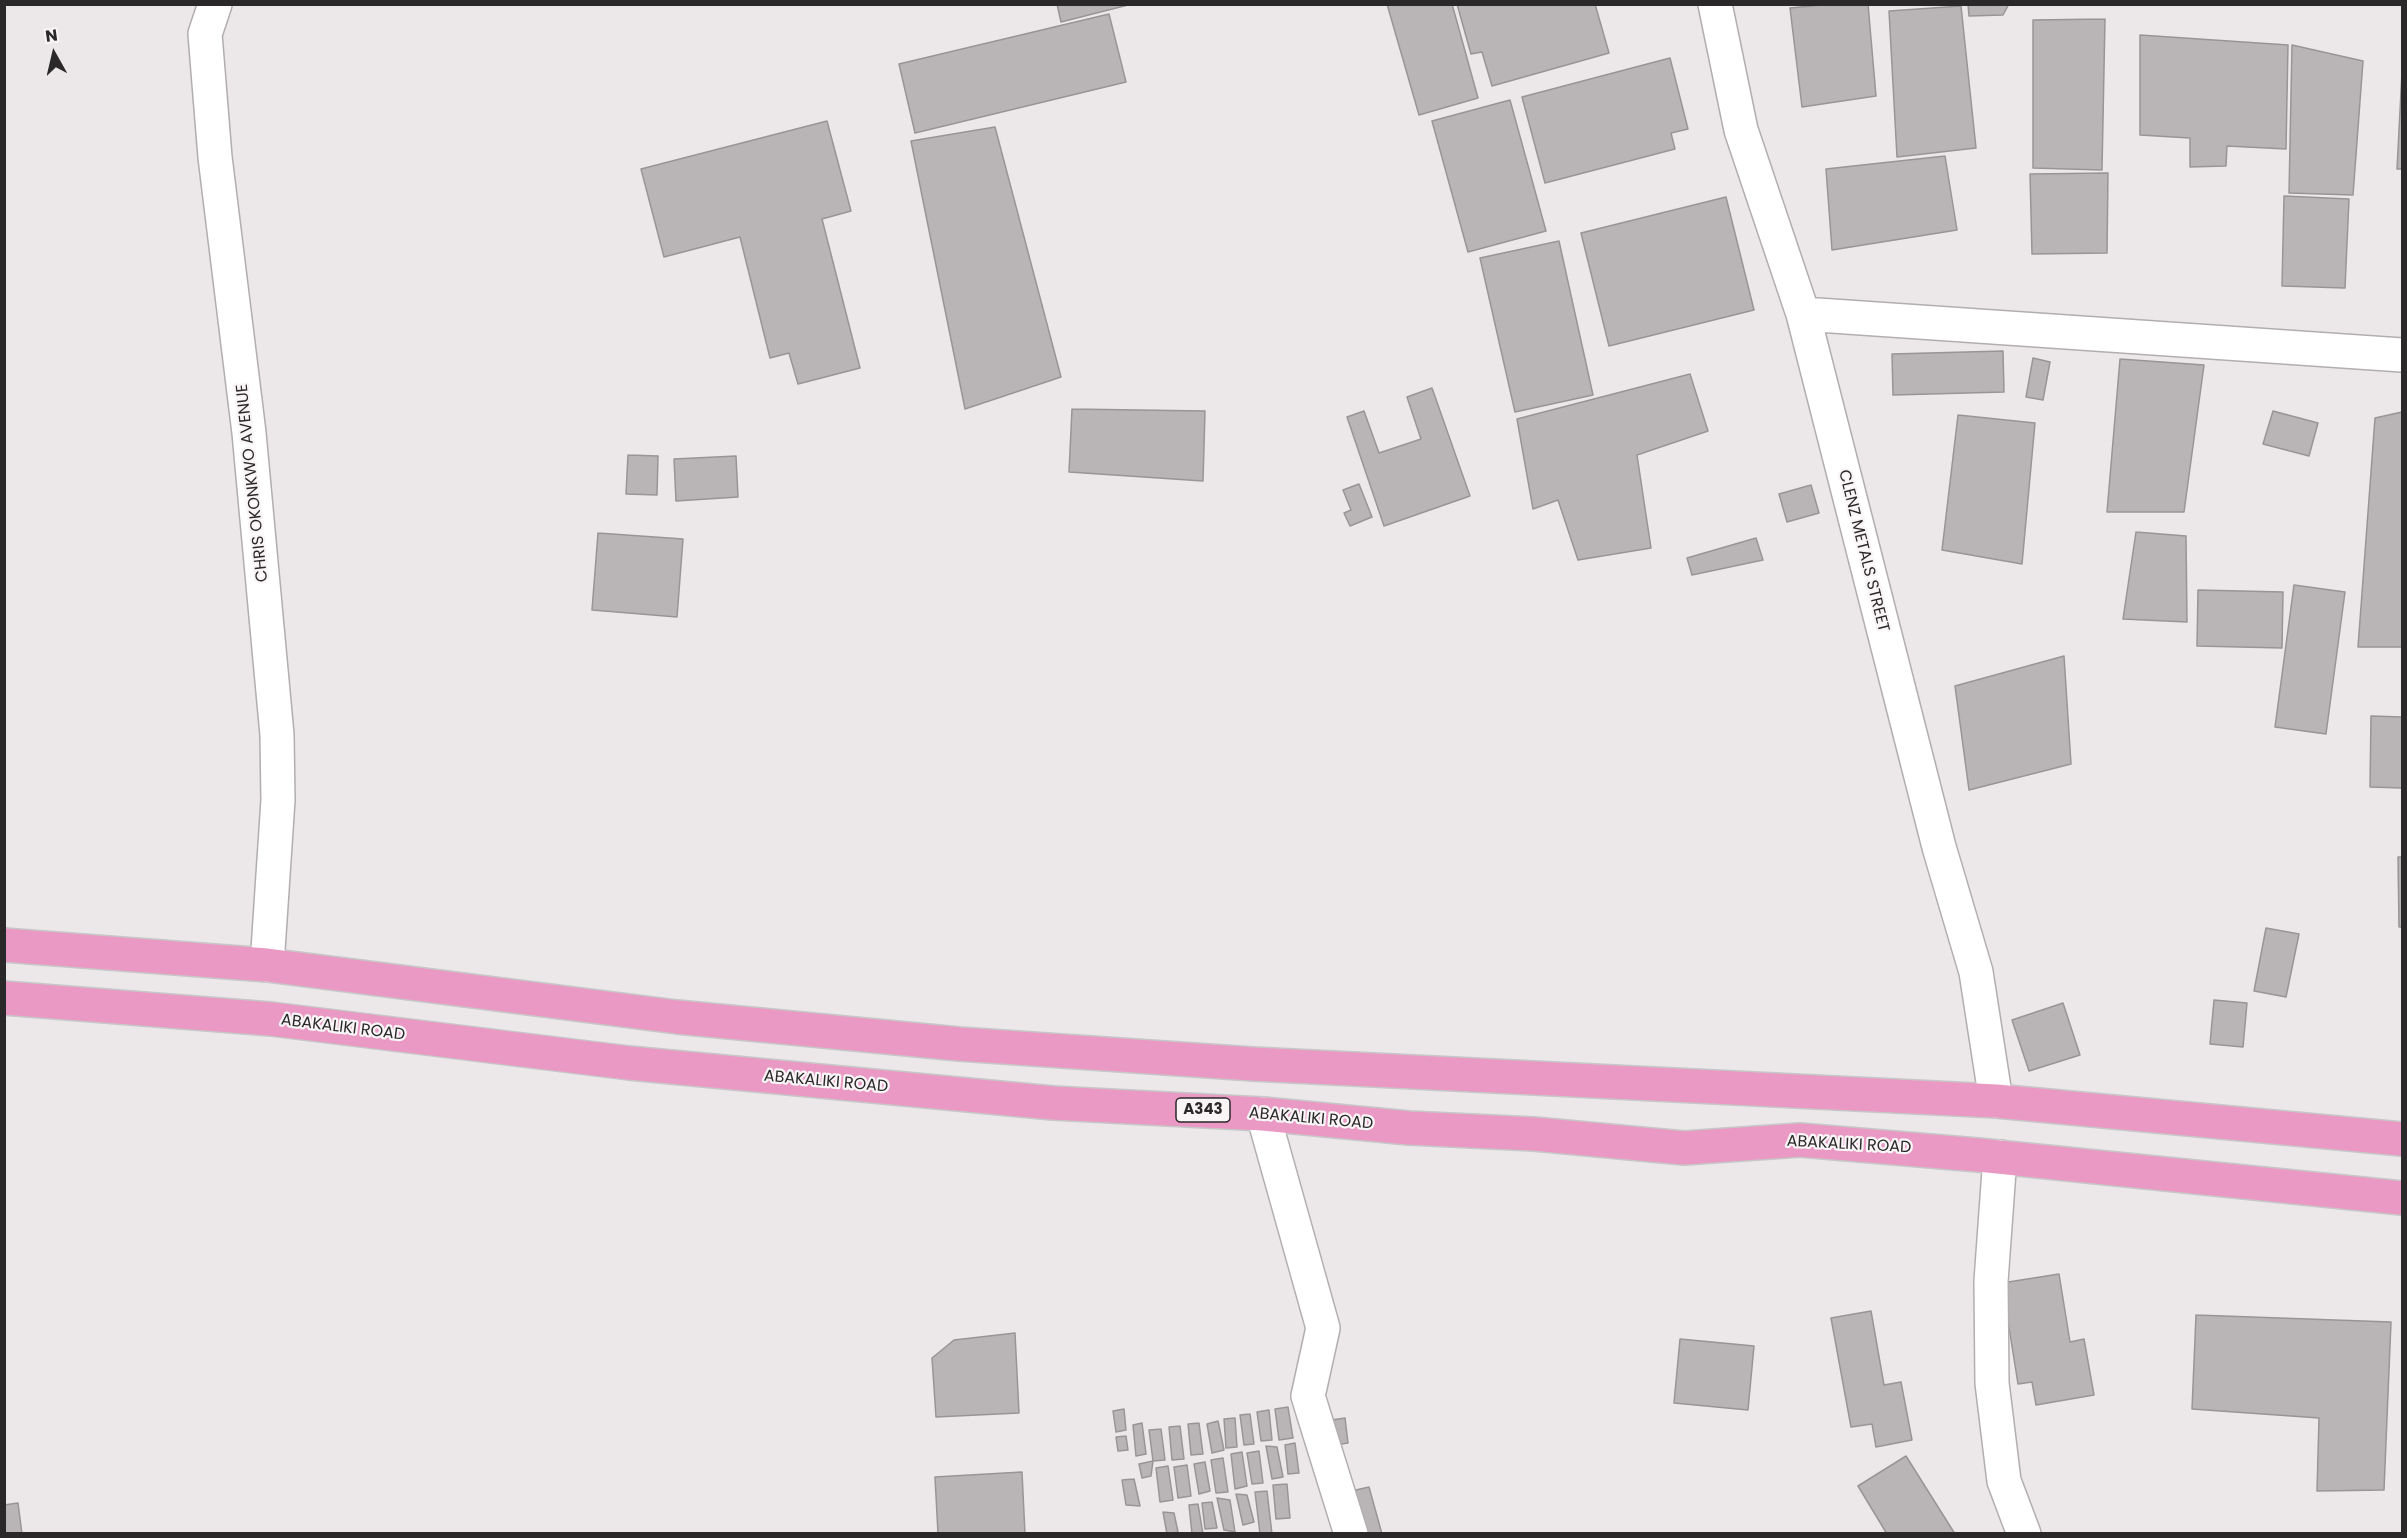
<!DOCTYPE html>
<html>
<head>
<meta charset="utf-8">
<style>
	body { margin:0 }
	#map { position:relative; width:2407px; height:1538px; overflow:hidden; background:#ece8ea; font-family:Poppins,sans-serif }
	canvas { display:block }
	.frame { position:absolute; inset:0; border:6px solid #2a2829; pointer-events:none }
	.north { position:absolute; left:24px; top:24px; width:60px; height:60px; -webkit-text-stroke:4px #f9f5f7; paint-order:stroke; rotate:352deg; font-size:16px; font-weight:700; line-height:24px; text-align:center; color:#2a2829 }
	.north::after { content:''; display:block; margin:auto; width:21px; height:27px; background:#2a2829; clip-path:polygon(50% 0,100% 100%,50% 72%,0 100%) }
</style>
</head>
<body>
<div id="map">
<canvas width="2407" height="1538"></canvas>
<div class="frame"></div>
<div class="north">N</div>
</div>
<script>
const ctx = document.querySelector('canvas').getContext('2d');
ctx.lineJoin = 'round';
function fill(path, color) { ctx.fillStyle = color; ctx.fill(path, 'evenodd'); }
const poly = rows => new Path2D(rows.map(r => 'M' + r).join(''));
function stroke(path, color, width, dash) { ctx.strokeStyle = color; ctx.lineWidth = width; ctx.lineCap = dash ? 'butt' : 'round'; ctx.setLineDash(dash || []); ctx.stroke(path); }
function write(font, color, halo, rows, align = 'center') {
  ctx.font = font + ' Poppins,sans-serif'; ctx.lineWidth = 4.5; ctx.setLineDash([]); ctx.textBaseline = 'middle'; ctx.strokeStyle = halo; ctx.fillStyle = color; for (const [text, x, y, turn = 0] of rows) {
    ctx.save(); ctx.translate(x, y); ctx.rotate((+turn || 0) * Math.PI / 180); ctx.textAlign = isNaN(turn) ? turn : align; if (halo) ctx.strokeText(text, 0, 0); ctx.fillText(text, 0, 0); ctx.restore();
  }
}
const building = poly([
	[1057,4,1132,4,1061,22,1057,4],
	[1387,4,1452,4,1478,98,1419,115,1387,4],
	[1457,4,1595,4,1609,53,1492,86,1482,52,1471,54,1457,4],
	[1832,4,1868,4,1876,96,1802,107,1790,8,1832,4],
	[1968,4,2009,4,2003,15,1969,16,1968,4],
	[1961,6,1976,148,1897,157,1889,11,1961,6],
	[1109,14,1126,82,915,133,899,64,1109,14],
	[2105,19,2102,170,2033,168,2033,20,2105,19],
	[2140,35,2288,45,2286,149,2227,146,2226,166,2190,167,2190,138,2140,135,2140,35],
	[2292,45,2363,61,2353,195,2289,193,2292,45],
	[1670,58,1688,129,1671,133,1675,149,1545,183,1522,97,1670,58],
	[2402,72,2402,169,2397,169,2402,72],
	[1510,100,1546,231,1468,252,1432,121,1510,100],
	[827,121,851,211,822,219,860,368,798,384,789,353,770,358,740,237,664,257,641,169,827,121],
	[995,127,1061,377,965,409,911,141,995,127],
	[1945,156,1957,230,1832,250,1826,169,1945,156],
	[2108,173,2107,253,2032,254,2030,174,2108,173],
	[2284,196,2349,199,2345,288,2282,286,2284,196],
	[1726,197,1754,310,1609,346,1581,233,1726,197],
	[1559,241,1593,395,1515,412,1480,258,1559,241],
	[2003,351,2004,392,1893,395,1892,354,2003,351],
	[2033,358,2050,362,2043,400,2026,397,2033,358],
	[2120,359,2204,365,2184,512,2107,512,2120,359],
	[1690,374,1708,431,1637,455,1651,548,1578,560,1558,500,1533,509,1517,419,1690,374],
	[1432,388,1470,496,1384,526,1347,417,1364,411,1379,453,1421,439,1407,397,1432,388],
	[1072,409,1205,411,1203,481,1069,472,1072,409],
	[2273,411,2318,423,2309,456,2263,444,2273,411],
	[2402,412,2402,647,2358,647,2375,418,2402,412],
	[1958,415,2035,423,2022,564,1942,550,1958,415],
	[628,455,658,456,657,495,626,494,628,455],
	[736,456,738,497,676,501,674,459,736,456],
	[1359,484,1372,517,1350,526,1344,513,1351,510,1343,490,1359,484],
	[1811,485,1819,513,1787,522,1779,494,1811,485],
	[2136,532,2186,536,2187,622,2123,619,2136,532],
	[598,533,683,539,677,617,592,610,598,533],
	[1756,538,1763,560,1692,575,1687,558,1756,538],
	[2294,585,2345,592,2326,734,2275,727,2294,585],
	[2198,590,2283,592,2282,648,2197,646,2198,590],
	[2064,656,2071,764,1969,790,1955,686,2064,656],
	[2371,716,2402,717,2402,788,2370,787,2371,716],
	[2398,857,2402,857,2402,927,2399,927,2398,857],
	[2266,928,2299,934,2286,997,2254,991,2266,928],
	[2214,1000,2247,1003,2243,1047,2210,1044,2214,1000],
	[2063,1003,2080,1055,2029,1071,2012,1020,2063,1003],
	[2059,1274,2070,1342,2084,1339,2094,1395,2036,1405,2032,1382,2018,1384,2002,1283,2059,1274],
	[1871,1311,1884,1385,1901,1382,1912,1440,1876,1447,1872,1424,1851,1427,1831,1318,1871,1311],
	[2196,1315,2391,1322,2384,1490,2317,1491,2319,1418,2192,1409,2196,1315],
	[1015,1333,1019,1413,936,1417,932,1358,954,1340,1015,1333],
	[1680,1339,1754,1346,1748,1410,1674,1403,1680,1339],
	[1288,1407,1293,1438,1279,1440,1275,1409,1288,1407],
	[1124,1409,1126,1430,1116,1432,1113,1411,1124,1409],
	[1269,1410,1272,1440,1261,1441,1257,1412,1269,1410],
	[1250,1414,1254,1444,1244,1445,1240,1415,1250,1414],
	[1235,1418,1237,1447,1226,1448,1224,1419,1235,1418],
	[1345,1418,1348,1443,1328,1446,1325,1421,1345,1418],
	[1218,1421,1224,1450,1212,1453,1207,1424,1218,1421],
	[1142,1423,1146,1454,1136,1456,1133,1425,1142,1423],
	[1199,1423,1203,1454,1191,1455,1188,1424,1199,1423],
	[1180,1426,1184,1459,1172,1460,1169,1427,1180,1426],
	[1161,1429,1165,1460,1153,1461,1149,1430,1161,1429],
	[1126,1436,1128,1450,1118,1451,1116,1437,1126,1436],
	[1295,1443,1299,1473,1288,1474,1285,1445,1295,1443],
	[1266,1446,1277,1447,1283,1477,1272,1479,1266,1446],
	[1259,1451,1263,1483,1252,1484,1247,1453,1259,1451],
	[1242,1452,1247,1486,1235,1489,1231,1454,1242,1452],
	[1906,1456,1955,1534,1887,1534,1858,1486,1906,1456],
	[1223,1458,1228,1492,1216,1493,1211,1460,1223,1458],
	[1153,1461,1151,1476,1142,1478,1139,1464,1153,1461],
	[1205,1462,1210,1491,1199,1494,1194,1464,1205,1462],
	[1187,1465,1191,1496,1178,1498,1174,1467,1187,1465],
	[1168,1466,1173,1500,1160,1502,1156,1468,1168,1466],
	[1022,1472,1025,1534,938,1534,935,1477,1022,1472],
	[1134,1479,1140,1506,1126,1505,1122,1480,1134,1479],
	[1287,1484,1290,1518,1276,1519,1273,1485,1287,1484],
	[1369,1487,1382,1534,1357,1534,1347,1492,1369,1487],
	[1267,1491,1272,1534,1260,1534,1255,1492,1267,1491],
	[1236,1494,1247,1495,1254,1522,1243,1525,1236,1494],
	[1217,1498,1230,1500,1235,1532,1224,1530,1217,1498],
	[1212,1502,1217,1528,1205,1529,1202,1503,1212,1502],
	[18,1503,22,1534,4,1534,4,1505,18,1503],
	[1198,1504,1203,1534,1192,1534,1189,1505,1198,1504],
	[1163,1512,1174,1513,1178,1532,1167,1534,1163,1512]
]);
fill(building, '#b9b5b6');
stroke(building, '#999597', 1.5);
const street = poly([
	[215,4,205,34,215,157,249,433,277,735,278,800,267,965],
	[1715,4,1741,130,1803,314,1939,847,1976,972,1996,1101],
	[1803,314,2402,355],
	[1263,1114,1323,1328,1308,1396,1351,1534],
	[2000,1157,1991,1281,1992,1383,2004,1481,2024,1534]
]);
const highway = poly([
	[4,945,267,965,677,1017,959,1044,1253,1064,1996,1101,2402,1139],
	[4,998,271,1019,629,1063,1053,1103,1263,1114,1409,1128,1534,1134,1684,1148,1800,1140,1978,1155,2402,1198]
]);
stroke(street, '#b2aeb0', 36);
stroke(highway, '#c8c7c7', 36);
stroke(street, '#fff', 33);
stroke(highway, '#e999c3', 33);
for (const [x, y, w] of [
	[1203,1110,54]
]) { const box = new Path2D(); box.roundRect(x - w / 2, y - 12, w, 24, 4.5); ctx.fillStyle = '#f9f5f7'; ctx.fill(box); stroke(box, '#2a2829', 1.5); }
write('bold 15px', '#2a2829', null, [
	["A343",1203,1110]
]);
write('16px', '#2a2829', '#f9f5f7', [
	["CHRIS OKONKWO AVENUE",253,483,-96],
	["CLENZ METALS STREET",1863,551,76],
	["ABAKALIKI ROAD",343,1028,7],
	["ABAKALIKI ROAD",826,1082,5],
	["ABAKALIKI ROAD",1311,1119,5],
	["ABAKALIKI ROAD",1849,1145,3]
]);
</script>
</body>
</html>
